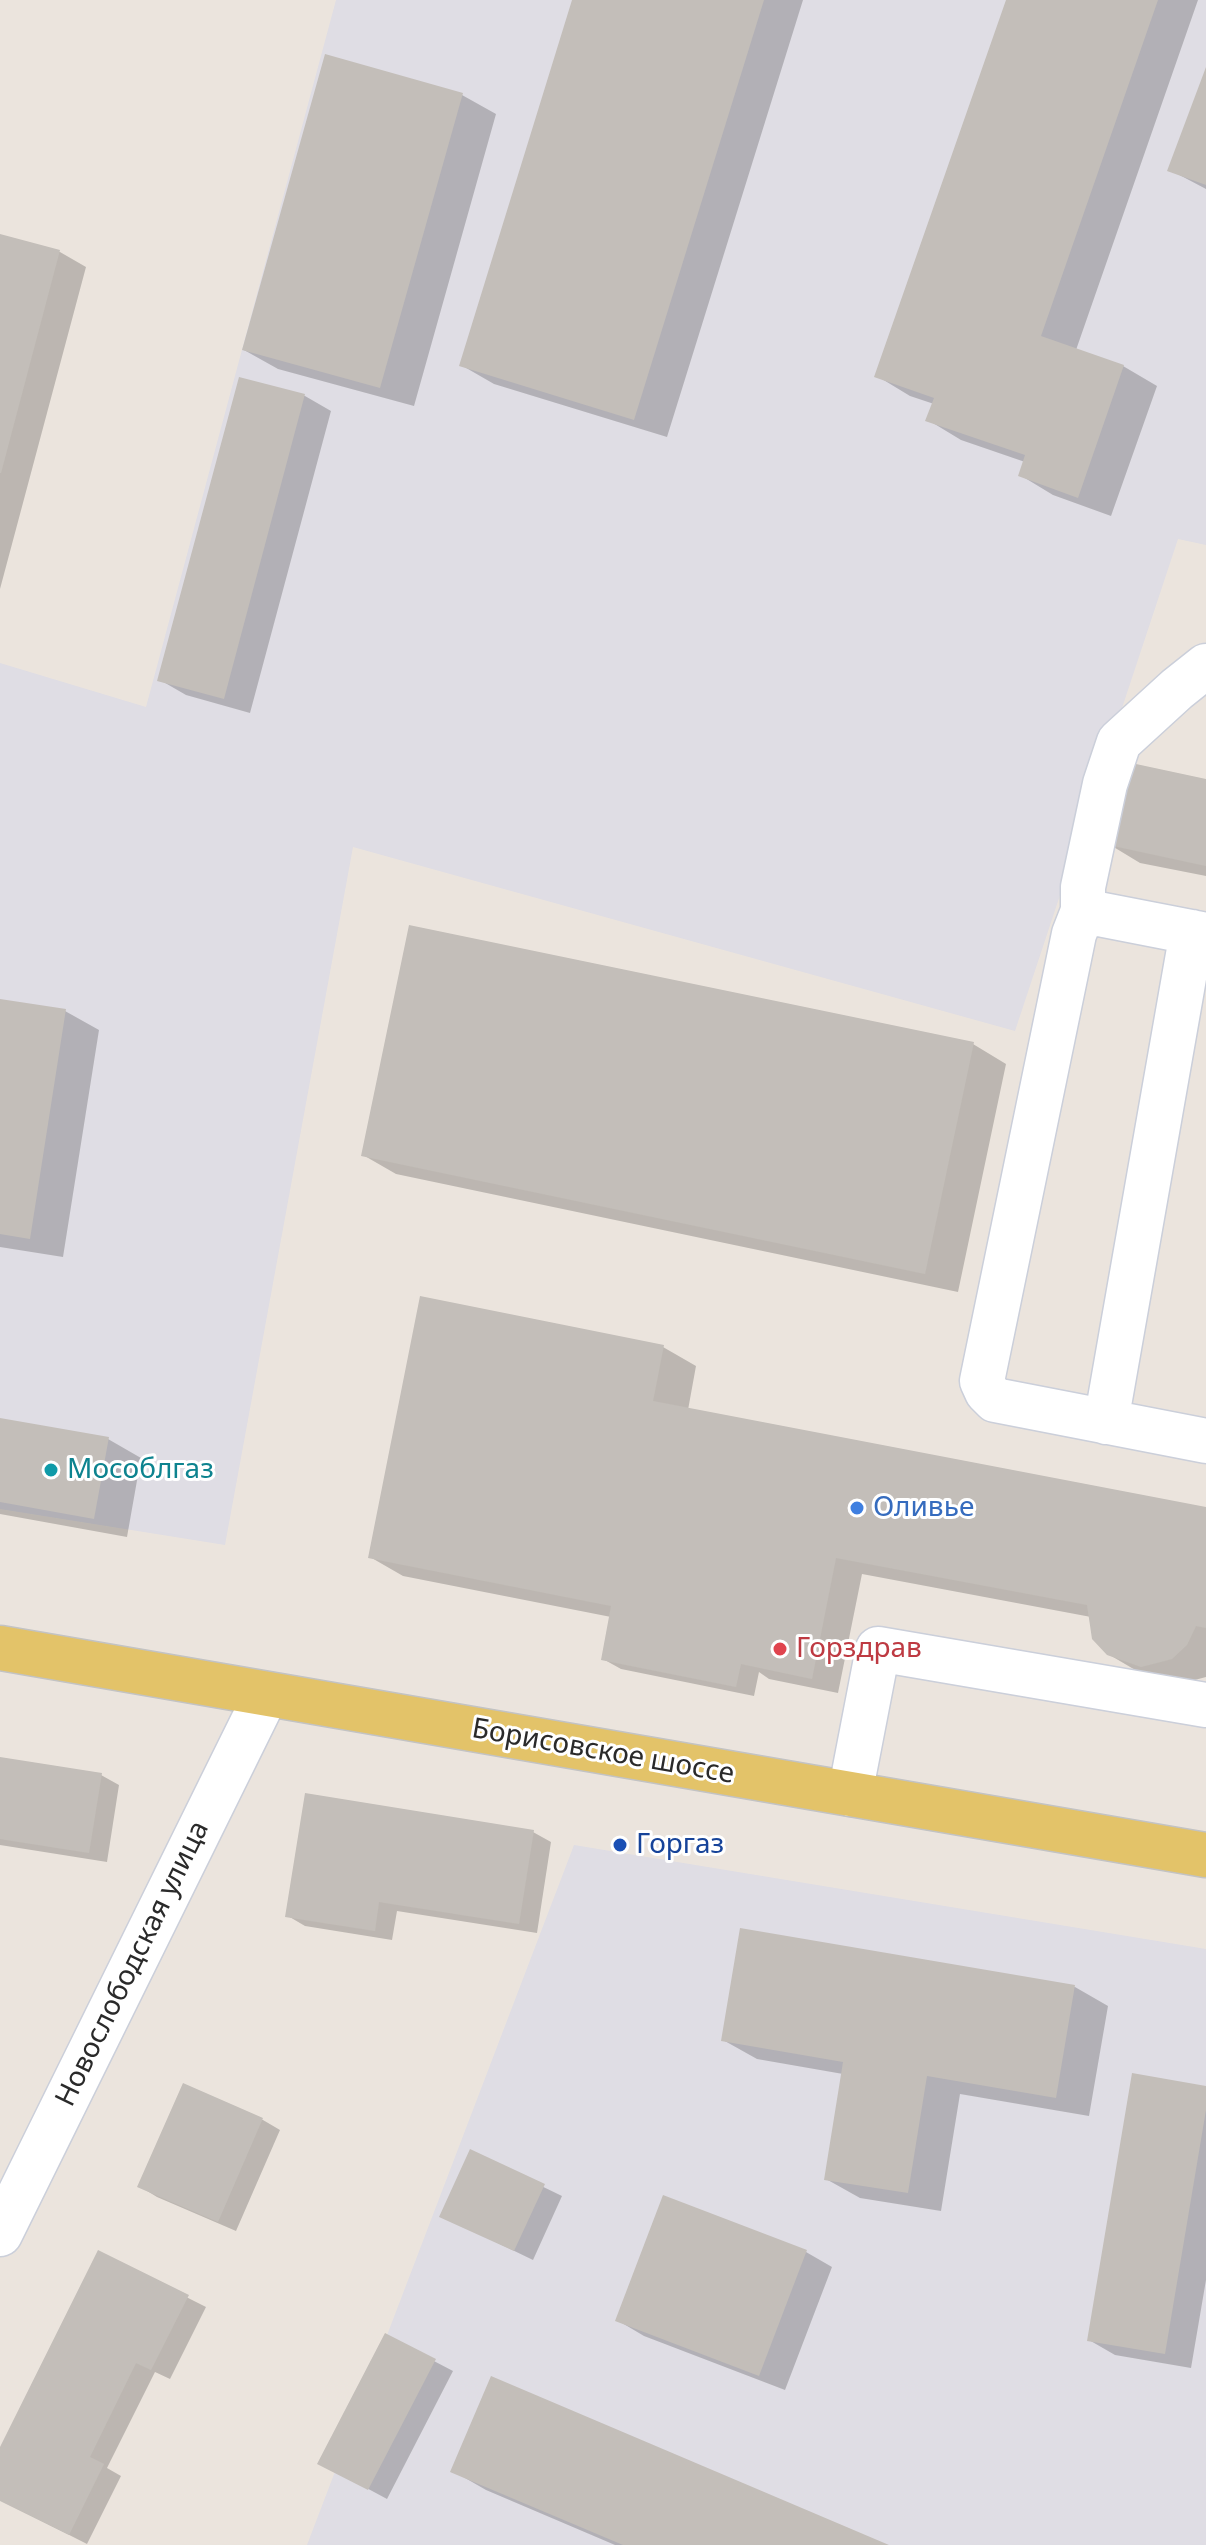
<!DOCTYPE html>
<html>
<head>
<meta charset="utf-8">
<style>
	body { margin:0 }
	canvas { display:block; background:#ebe4dd }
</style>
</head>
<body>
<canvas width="1206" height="2545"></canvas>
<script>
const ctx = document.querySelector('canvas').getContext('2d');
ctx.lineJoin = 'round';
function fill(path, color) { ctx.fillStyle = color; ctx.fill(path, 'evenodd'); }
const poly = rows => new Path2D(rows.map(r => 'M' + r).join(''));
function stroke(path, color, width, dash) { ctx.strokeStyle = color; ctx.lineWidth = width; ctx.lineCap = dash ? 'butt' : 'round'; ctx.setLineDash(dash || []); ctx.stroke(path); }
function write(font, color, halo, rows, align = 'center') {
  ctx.font = font + ' "Noto Sans",sans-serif'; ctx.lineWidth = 6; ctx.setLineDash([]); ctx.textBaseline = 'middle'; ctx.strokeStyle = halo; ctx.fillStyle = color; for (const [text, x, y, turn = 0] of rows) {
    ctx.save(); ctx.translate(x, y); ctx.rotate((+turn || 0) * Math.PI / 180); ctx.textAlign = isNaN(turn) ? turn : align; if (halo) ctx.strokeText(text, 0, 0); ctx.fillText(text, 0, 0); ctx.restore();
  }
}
fill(poly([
	[336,0,1206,0,1206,545,1178,539,1015,1031,353,847,225,1545,0,1509,0,663,146,707],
	[574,1845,1206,1949,1206,2545,307,2545]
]), '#dfdde4');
fill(poly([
	[574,0,803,0,667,437,494,384,461,365],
	[1008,0,1198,0,1076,350,1123,366,1157,386,1111,516,1053,495,1020,475,1025,462,961,440,928,420,934,404,910,396,877,376],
	[1206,72,1206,189,1170,170],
	[462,95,496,114,414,406,278,369,244,350],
	[0,236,60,252,86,267,0,589],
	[241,379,305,396,331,411,250,713,186,695,160,680],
	[1206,781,1206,876,1140,863,1107,843],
	[0,1001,65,1011,99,1030,63,1257,0,1247],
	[973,1044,1006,1064,958,1292,396,1174,363,1155],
	[663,1347,696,1366,688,1410,1206,1508,1206,1677,1176,1685,1142,1674,1108,1654,1091,1617,862,1574,838,1693,769,1679,759,1672,754,1696,621,1669,603,1659,611,1617,403,1576,370,1557],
	[0,1420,108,1439,141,1458,127,1537,0,1514],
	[0,1759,101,1775,119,1785,107,1862,0,1845],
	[533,1832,551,1842,537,1933,397,1911,392,1940,305,1926,288,1916],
	[1075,1987,1108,2006,1089,2116,960,2094,941,2211,860,2198,826,2179,843,2074,757,2059,723,2040],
	[184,2086,263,2120,280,2130,236,2231,157,2197,139,2186],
	[1206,2088,1206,2280,1191,2368,1115,2355,1089,2340],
	[471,2152,562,2196,533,2260,442,2216],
	[806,2252,832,2267,785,2390,644,2336,617,2320],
	[99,2253,206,2307,170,2379,155,2372,107,2468,121,2476,87,2544,0,2500,0,2452],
	[386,2336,453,2371,387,2499,335,2471],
	[453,2471,884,2545,615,2545,486,2490]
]), '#0003');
fill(poly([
	[572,0,764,0,634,420,459,366],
	[1006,0,1158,0,1041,336,1124,365,1078,498,1018,476,1025,455,925,421,934,398,874,377],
	[325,54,463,93,380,388,242,350],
	[1206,67,1206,185,1167,171],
	[0,234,60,250,1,473,0,473],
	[239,377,305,394,224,699,157,681],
	[1122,761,1206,779,1206,866,1104,844],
	[409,925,974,1042,925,1274,361,1156],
	[0,999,66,1009,30,1239,0,1234],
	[420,1296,664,1345,653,1401,1206,1507,1206,1628,1196,1626,1187,1645,1172,1659,1141,1667,1107,1655,1092,1639,1087,1605,836,1558,812,1679,741,1664,736,1687,601,1660,611,1606,368,1558],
	[0,1418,109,1437,94,1519,0,1502],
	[0,1757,102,1773,89,1853,0,1839],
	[305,1793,534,1830,519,1924,379,1902,375,1931,285,1917],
	[740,1928,1075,1985,1056,2098,927,2076,908,2193,824,2180,843,2062,721,2041],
	[1132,2073,1206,2086,1206,2110,1165,2354,1087,2341],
	[183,2083,263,2118,218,2222,137,2187],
	[470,2149,545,2184,514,2251,439,2217],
	[663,2195,807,2250,759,2376,615,2321],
	[98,2250,189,2295,151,2370,136,2363,90,2457,104,2464,69,2535,0,2501,0,2447],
	[385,2333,436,2359,368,2490,317,2464],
	[491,2376,889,2545,623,2545,450,2472]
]), '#c3beb9');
const minor = poly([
	[1206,666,1177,689,1119,742,1105,784,1083,887,1083,911,1074,934,982,1381,987,1392,995,1400,1206,1441],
	[1083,911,1206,935],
	[1106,1422,1192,932],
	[850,1794,878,1649,1206,1705],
	[0,2234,266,1695]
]);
const major = poly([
	[0,1648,1206,1855]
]);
stroke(minor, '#cbcfda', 47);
stroke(major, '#c3c3c3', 47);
stroke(minor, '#fff', 44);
stroke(major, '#e3c369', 44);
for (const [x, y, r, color] of [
	[51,1470,8,"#0f9aa8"],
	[857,1508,8,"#3f7fe0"],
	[780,1649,8,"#e0444e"],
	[620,1845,8,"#1a4fb4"]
]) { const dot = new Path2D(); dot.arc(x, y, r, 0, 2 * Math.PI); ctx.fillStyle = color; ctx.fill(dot); stroke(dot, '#fff', 3); }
write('28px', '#0d838f', '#fff', [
	["Мособлгаз",67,1470]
], 'left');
write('28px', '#366cbe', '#fff', [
	["Оливье",873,1508]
], 'left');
write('28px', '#be3a42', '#fff', [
	["Горздрав",796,1649]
], 'left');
write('28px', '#2a2a2a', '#fff', [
	["Борисовское шоссе",603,1752,10],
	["Новослободская улица",133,1964,-64]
]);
write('28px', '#164399', '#fff', [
	["Горгаз",636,1845]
], 'left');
</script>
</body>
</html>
